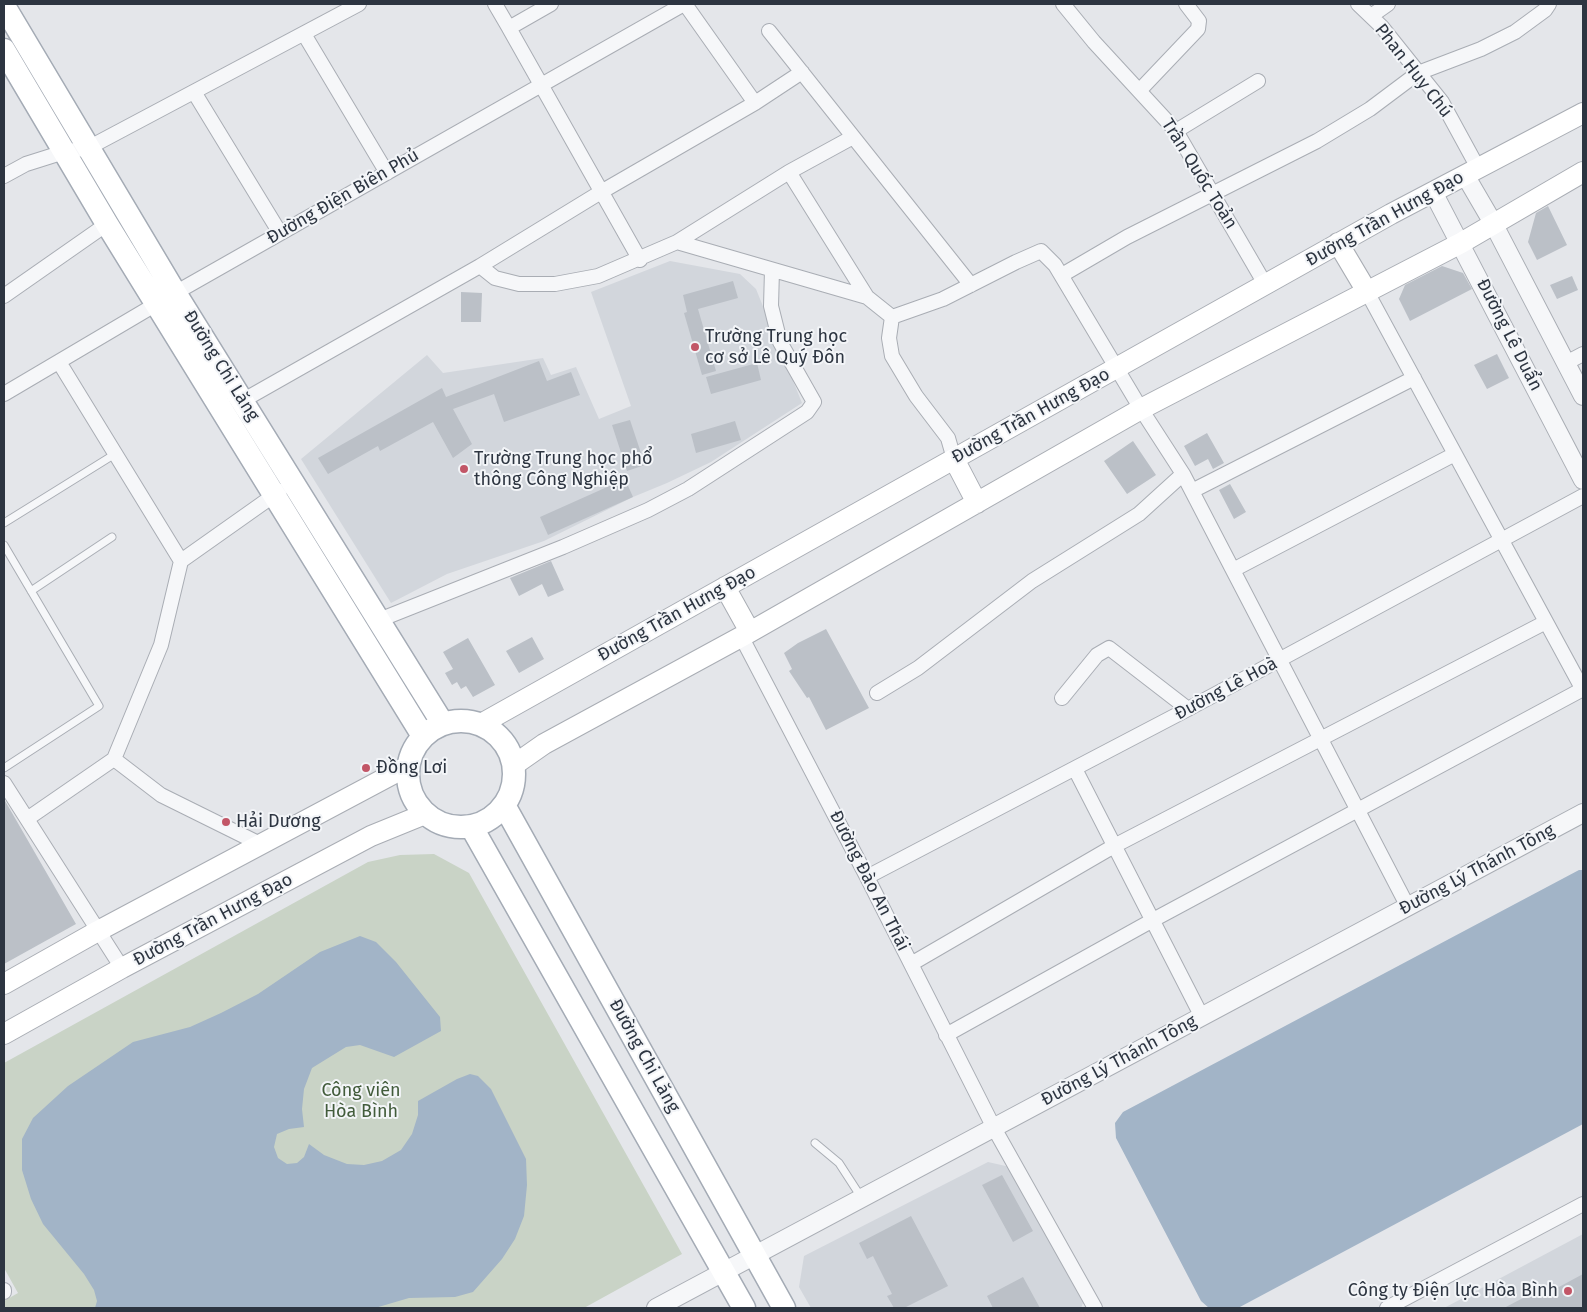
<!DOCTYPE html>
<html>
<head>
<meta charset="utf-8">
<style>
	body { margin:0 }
	#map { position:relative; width:1587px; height:1312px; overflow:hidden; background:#e4e6ea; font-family:"Fira Sans",sans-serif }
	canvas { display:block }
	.frame { position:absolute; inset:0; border:5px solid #2d3541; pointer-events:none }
</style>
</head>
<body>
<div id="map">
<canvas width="1587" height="1312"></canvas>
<div class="frame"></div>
</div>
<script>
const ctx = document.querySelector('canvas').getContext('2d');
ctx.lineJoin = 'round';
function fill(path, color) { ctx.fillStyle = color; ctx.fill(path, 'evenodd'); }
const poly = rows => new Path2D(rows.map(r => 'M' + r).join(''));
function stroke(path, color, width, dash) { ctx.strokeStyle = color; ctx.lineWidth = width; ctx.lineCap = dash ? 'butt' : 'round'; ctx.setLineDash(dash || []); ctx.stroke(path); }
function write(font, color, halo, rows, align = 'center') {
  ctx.font = font + ' "Fira Sans",sans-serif'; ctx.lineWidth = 4; ctx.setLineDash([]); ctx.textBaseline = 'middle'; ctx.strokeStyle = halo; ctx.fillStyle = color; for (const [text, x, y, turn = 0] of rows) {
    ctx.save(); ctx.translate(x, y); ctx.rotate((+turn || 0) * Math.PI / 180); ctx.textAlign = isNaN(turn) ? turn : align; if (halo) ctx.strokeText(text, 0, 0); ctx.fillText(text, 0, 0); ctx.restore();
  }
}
fill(poly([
	[670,261,740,274,756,289,802,403,711,462,667,483,633,497,544,541,447,574,391,603,301,459,427,355,443,373,543,358,551,375,576,367,599,419,631,406,591,292],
	[988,1162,1010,1167,1083,1303,1081,1308,811,1308,799,1287,804,1256],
	[1583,1234,1583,1308,1444,1308,1465,1297]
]), '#d2d6dc');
fill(poly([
	[434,854,469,873,682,1254,584,1308,4,1308,4,1301,18,1293,4,1268,4,1063,368,862,400,855]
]), '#c9d3c6');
fill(poly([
	[1579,870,1583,870,1583,1124,1238,1308,1209,1308,1201,1301,1116,1138,1115,1123,1123,1112],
	[360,936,376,942,396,962,440,1017,441,1031,394,1057,360,1045,346,1047,312,1068,304,1089,302,1109,304,1127,289,1129,277,1134,274,1147,278,1158,287,1164,297,1163,304,1157,309,1144,324,1155,347,1164,364,1165,382,1161,401,1150,412,1134,418,1115,418,1101,457,1079,470,1074,478,1076,491,1089,526,1159,527,1185,524,1216,515,1239,502,1259,473,1292,455,1297,409,1298,375,1308,95,1308,97,1301,94,1290,84,1274,43,1224,31,1199,22,1170,22,1139,33,1118,68,1086,133,1042,190,1027,221,1013,258,994,320,952]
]), '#a2b4c7');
fill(poly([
	[1548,206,1567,245,1537,260,1528,242,1536,213],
	[1442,266,1463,273,1472,289,1410,321,1399,299,1405,285],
	[1572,276,1578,290,1557,299,1550,285],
	[733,281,738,298,698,309,716,371,702,375,684,313,687,312,683,295],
	[461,292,482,293,481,322,461,322],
	[1497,354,1509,378,1487,389,1474,365],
	[539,361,547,381,571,372,580,395,504,422,494,394,453,409,472,444,453,458,433,422,380,451,378,446,328,474,318,458,442,388,446,397],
	[757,363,761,380,711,394,706,377],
	[630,420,645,465,627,471,612,425],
	[735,421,741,440,696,453,691,434],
	[1207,433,1224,463,1213,469,1208,459,1195,466,1184,446],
	[1133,441,1156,475,1127,494,1104,461],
	[625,479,633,497,548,535,540,517],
	[1230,484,1246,512,1234,519,1219,490],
	[551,561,564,590,548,597,542,584,519,596,510,578],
	[826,629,869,708,826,730,809,697,807,698,789,671,792,669,784,653,798,643],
	[532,637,544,659,519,673,506,651],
	[468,638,495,685,473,697,466,686,461,689,457,682,452,685,445,673,453,669,443,652],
	[4,799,76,924,4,964],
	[1002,1175,1033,1231,1013,1242,982,1185],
	[911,1216,948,1286,904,1308,894,1308,887,1296,892,1294,873,1256,867,1259,859,1243],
	[1583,1274,1583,1308,1504,1308,1542,1288,1546,1294],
	[1023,1277,1040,1308,993,1308,987,1296]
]), '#bbc0c7');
const service = poly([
	[4,523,115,454],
	[4,545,99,706,4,768],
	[31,591,112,537],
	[815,1143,839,1163,861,1197]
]);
const minor = poly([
	[495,4,509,28,551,4],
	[685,4,755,103],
	[1063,4,1094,42,1176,131,1265,284],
	[1358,4,1382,27,1442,102,1478,168],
	[1371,16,1388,4],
	[509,28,640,260],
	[769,31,971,285],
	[304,34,387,173],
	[1140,90,1198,29,1199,21,1186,4],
	[194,92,280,233],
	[1176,131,1258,81],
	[789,172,867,297],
	[4,176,26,164,64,152,88,148,359,4],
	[677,242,789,172,853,137],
	[480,266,601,192,755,103,802,72],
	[1062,275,1127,237,1317,141,1370,109,1418,73,1481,49,1515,32,1545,10,1549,4],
	[1366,290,1583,690],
	[4,296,107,224],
	[892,317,889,338,892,356,916,396,948,438,954,459],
	[59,362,181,561],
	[1566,363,1583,354],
	[4,394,175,293,684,4],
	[242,401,480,266,495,278,519,284,555,284,598,276,677,242,867,297,892,317,943,299,1016,262,1041,251,1055,265,1141,409,1183,474,1408,907],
	[1192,491,1414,378],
	[1233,570,1455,454],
	[379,620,563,547,648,510,688,489,807,412,814,402,780,342,771,306,772,270],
	[741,636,867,877,994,1128,1095,1308],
	[877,693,918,668,1032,581,1139,514,1183,474],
	[1062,698,1097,655,1109,648,1188,709],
	[114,759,161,795,262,845],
	[1075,769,1202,1017],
	[4,783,122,968],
	[27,819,114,759,161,645,181,561,280,491],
	[867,877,1188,709,1583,496],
	[911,964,1114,846,1546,622],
	[946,1035,1153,920,1583,689],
	[4,1290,4,1292],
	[1387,1308,1583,1204]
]);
const tertiary = poly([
	[1465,175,1493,223,1583,396],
	[1433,192,1583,480],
	[656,1308,1583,813]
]);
const secondary = poly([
	[1338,243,1366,290],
	[954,459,977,503],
	[725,587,750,632],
	[481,724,1391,214,1583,113],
	[514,765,544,744,750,632,1141,409,1461,243,1583,172],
	[4,984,98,931,408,766],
	[4,1034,122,968,371,836,425,814]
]);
const primary = poly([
	[4,6,175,293,443,724],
	[4,50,107,224,423,736],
	'408 774a53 53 0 1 1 106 0a53 53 0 1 1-106 0Z',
	[504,805,784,1308],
	[471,826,744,1308]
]);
stroke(service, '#a9adb4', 9);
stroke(minor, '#a9adb4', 16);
stroke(tertiary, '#a9adb4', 20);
stroke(secondary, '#a9adb4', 22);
stroke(primary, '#a4abb5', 25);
stroke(service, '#f6f7f9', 7);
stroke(minor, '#f6f7f9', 14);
stroke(tertiary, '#f6f7f9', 18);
stroke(secondary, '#fff', 20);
stroke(primary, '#fff', 22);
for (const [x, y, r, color] of [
	[695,347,5,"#c25667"],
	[464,469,5,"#c25667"],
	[366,768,5,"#c25667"],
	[226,822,5,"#c25667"],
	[1568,1291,5,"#c25667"]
]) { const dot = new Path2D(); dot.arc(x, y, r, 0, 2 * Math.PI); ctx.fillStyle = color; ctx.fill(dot); stroke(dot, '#f3f5f8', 2); }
write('18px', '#2d3541', '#f3f5f8', [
	["Phan Huy Chú",1413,71,52],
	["Trần Quốc Toản",1199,174,58],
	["Đường Điện Biên Phủ",343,197,-30],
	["Đường Trần Hưng Đạo",1385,219,-29],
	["Đường Lê Duẩn",1509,335,63],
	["Đường Chi Lăng",221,366,58],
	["Đường Trần Hưng Đạo",1031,416,-29],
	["Đường Trần Hưng Đạo",677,614,-29],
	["Đường Lê Hoà",1226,689,-28],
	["Đường Lý Thánh Tông",1477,870,-28],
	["Đường Đào An Thái",869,881,63],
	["Đường Trần Hưng Đạo",213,920,-28],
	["Đường Chi Lăng",644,1056,61],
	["Đường Lý Thánh Tông",1119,1061,-28]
]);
write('18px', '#2d3541', '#f3f5f8', [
	["Trường Trung học",705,337],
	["cơ sở Lê Quý Đôn",705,358],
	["Trường Trung học phổ",474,459],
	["thông Công Nghiệp",474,480],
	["Đồng Lơi",376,768],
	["Hải Dương",236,822],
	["Công ty Điện lực Hòa Bình",1558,1291,"right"]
], 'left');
write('18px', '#425c3b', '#f3f5f8', [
	["Công viên",361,1091],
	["Hòa Bình",361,1112]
]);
</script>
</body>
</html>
